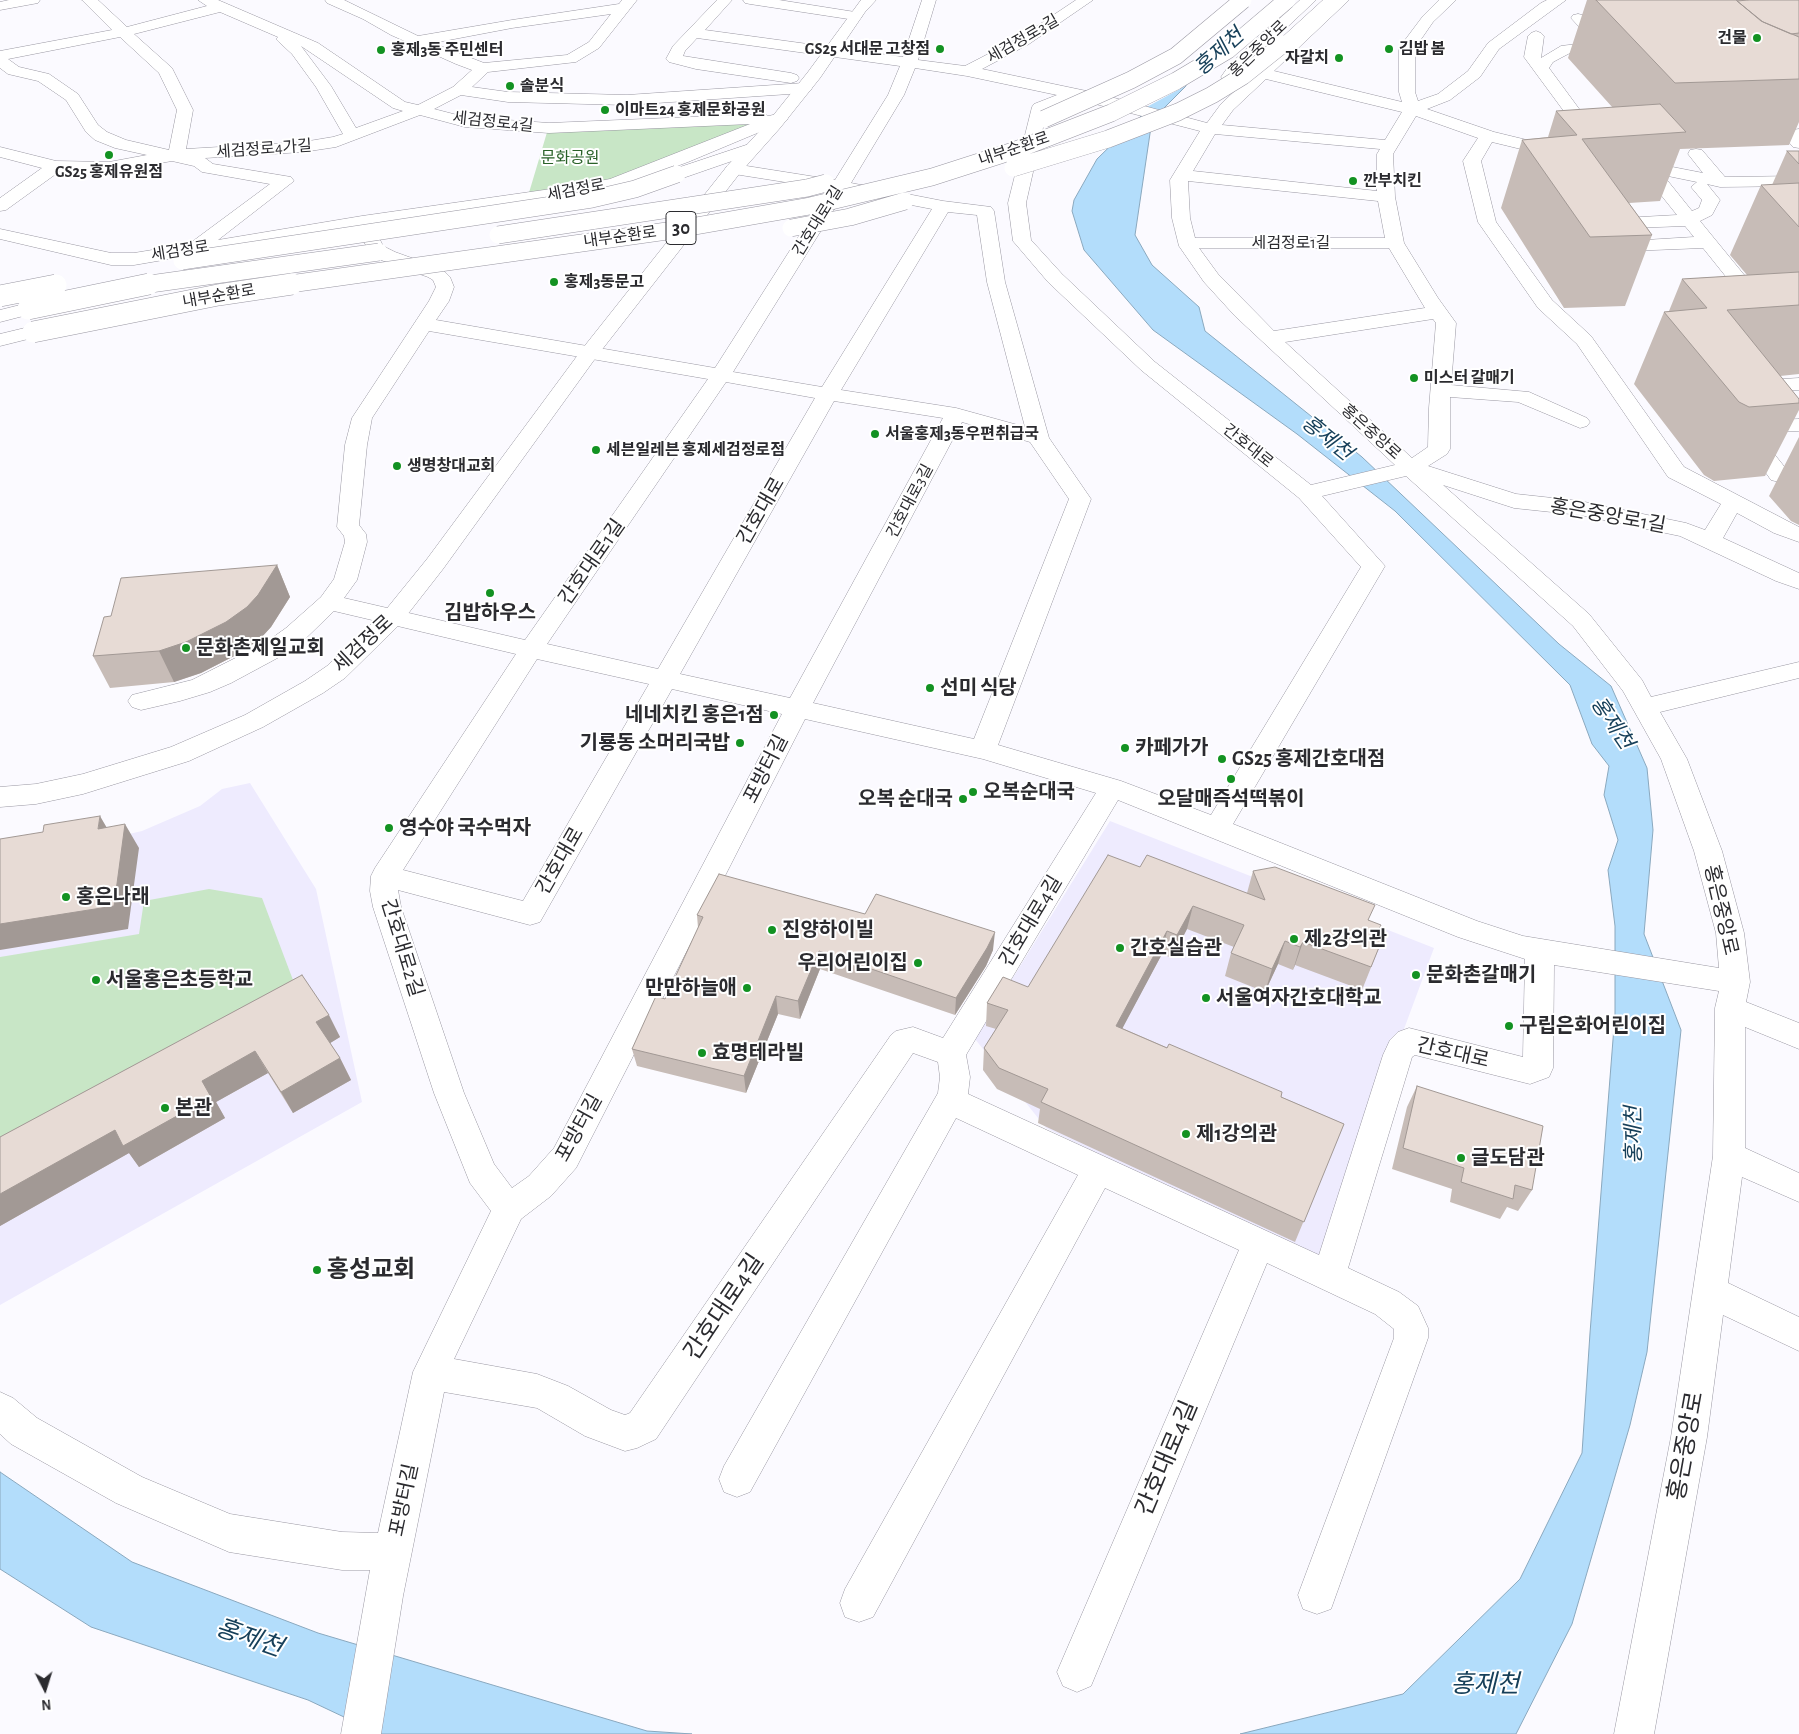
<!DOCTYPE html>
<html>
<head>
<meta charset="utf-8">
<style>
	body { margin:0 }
	#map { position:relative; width:1799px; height:1734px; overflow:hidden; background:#fbfaff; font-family:"Alegreya Sans",sans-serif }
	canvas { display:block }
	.north { position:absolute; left:20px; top:1664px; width:50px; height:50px; -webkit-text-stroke:4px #fff; paint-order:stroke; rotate:175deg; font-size:14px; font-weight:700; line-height:20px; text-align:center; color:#2b2b2f }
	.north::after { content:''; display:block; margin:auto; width:18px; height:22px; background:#2b2b2f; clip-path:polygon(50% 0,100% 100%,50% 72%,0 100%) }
</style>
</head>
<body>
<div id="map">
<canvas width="1799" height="1734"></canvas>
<div class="north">N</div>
</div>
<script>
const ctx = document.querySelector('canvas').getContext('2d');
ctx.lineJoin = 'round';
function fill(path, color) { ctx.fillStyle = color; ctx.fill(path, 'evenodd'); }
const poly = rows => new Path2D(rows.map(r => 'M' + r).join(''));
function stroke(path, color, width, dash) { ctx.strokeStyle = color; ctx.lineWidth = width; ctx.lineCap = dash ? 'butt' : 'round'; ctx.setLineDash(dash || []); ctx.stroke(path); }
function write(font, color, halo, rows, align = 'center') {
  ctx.font = font + ' "Alegreya Sans","Noto Sans KR",sans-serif'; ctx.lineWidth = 4; ctx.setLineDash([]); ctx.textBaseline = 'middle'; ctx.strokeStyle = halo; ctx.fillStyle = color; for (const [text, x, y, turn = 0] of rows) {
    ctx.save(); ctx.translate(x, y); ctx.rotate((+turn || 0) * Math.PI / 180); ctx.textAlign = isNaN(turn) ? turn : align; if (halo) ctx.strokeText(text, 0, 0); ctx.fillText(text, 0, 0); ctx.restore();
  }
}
fill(poly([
	[250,783,316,889,362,1102,0,1305,0,858,86,844,142,831,200,806,222,789],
	[1110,821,1434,948,1317,1264,1046,1128,975,1039]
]), '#eeebfe');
fill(poly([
	[770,120,613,181,528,196,548,129],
	[209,889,262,898,296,988,0,1156,0,957,139,934,144,901]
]), '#c8e6c6');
const water = poly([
	[1233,39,1152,120,1135,235,1152,265,1199,307,1205,331,1362,457,1559,644,1611,686,1647,768,1653,830,1644,934,1681,1030,1647,1352,1630,1425,1572,1624,1516,1734,1240,1734,1403,1694,1520,1579,1582,1453,1590,1333,1615,1014,1615,926,1608,870,1618,840,1604,795,1609,766,1592,744,1570,685,1395,511,1297,434,1153,330,1084,250,1072,211,1074,200,1097,159,1142,115,1167,77,1233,39],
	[0,1472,132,1562,318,1633,647,1731,692,1734,380,1734,308,1700,91,1627,0,1569,0,1472]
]);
fill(water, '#b3ddfb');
stroke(water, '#8aa8be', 1);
fill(poly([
	[1249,0,1279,0,1193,82,1143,109,1165,76,1203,47]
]), '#fbfaff');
const minor = poly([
	[9,0,40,0,38,3,0,10,0,2,9,0],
	[82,0,98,0,127,27,207,6,198,0,218,0,318,43,405,102,418,105,453,87,472,70,456,64,391,35,363,19,327,3,325,0,344,0,418,36,512,20,619,4,622,0,637,0,599,48,576,62,488,72,472,87,508,92,627,95,804,83,810,85,812,88,810,91,804,93,627,105,508,102,461,95,434,109,465,117,549,123,763,114,769,116,780,113,786,115,788,118,786,121,688,162,620,187,579,195,373,225,383,246,395,252,442,269,450,277,454,287,449,301,436,320,715,368,829,189,734,174,728,173,725,169,728,165,734,164,835,180,888,95,900,66,697,38,685,51,683,56,791,73,797,75,799,78,797,81,791,83,696,69,669,62,666,59,673,46,717,0,732,0,705,30,903,57,922,0,936,0,918,60,965,66,1019,38,1076,0,1093,0,1029,44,982,69,1096,93,1207,123,1221,104,1252,75,1240,73,1235,80,1223,80,1221,77,1230,64,1300,0,1316,0,1247,65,1260,68,1333,0,1349,0,1274,71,1402,102,1399,92,1399,48,1423,16,1439,0,1456,0,1433,22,1415,48,1415,92,1418,101,1438,94,1468,71,1488,43,1541,3,1547,0,1566,0,1499,49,1480,77,1450,100,1427,109,1494,132,1564,149,1566,153,1564,157,1558,158,1492,142,1481,161,1496,222,1552,300,1591,336,1684,467,1799,527,1799,542,1774,533,1737,513,1723,538,1799,573,1799,589,1776,581,1680,536,1580,515,1514,508,1443,485,1589,614,1642,680,1651,697,1799,662,1799,678,1660,712,1687,759,1722,851,1744,933,1750,982,1746,1002,1799,1023,1799,1049,1745,1027,1745,1148,1799,1173,1799,1202,1742,1177,1728,1283,1799,1317,1799,1351,1723,1315,1707,1437,1654,1734,1614,1734,1671,1437,1713,1156,1715,1008,1719,991,1554,965,1553,1068,1549,1077,1530,1084,1415,1055,1412,1057,1348,1268,1399,1292,1418,1306,1428,1328,1428,1338,1331,1609,1317,1614,1303,1609,1298,1595,1394,1338,1394,1329,1375,1314,1267,1263,1091,1686,1077,1692,1063,1686,1057,1672,1239,1250,1105,1188,873,1617,859,1622,845,1617,840,1603,845,1589,1078,1175,956,1118,750,1492,737,1497,724,1492,719,1479,724,1466,938,1093,940,1077,938,1062,913,1053,656,1439,637,1448,625,1451,585,1436,537,1408,444,1392,403,1596,381,1734,341,1734,370,1570,342,1570,229,1552,116,1503,11,1444,0,1434,0,1392,13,1398,37,1418,142,1477,230,1514,342,1532,378,1533,413,1372,491,1211,470,1183,434,1093,373,907,370,891,371,876,375,868,516,654,334,611,304,640,283,655,231,683,210,692,180,701,141,710,132,707,128,701,132,695,192,680,265,643,286,628,321,597,334,579,345,542,344,536,337,527,345,445,352,418,429,301,436,287,433,280,428,277,381,260,370,253,356,227,134,265,111,265,0,239,0,229,111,253,134,253,189,244,270,184,208,173,202,172,194,166,172,161,109,172,60,171,6,210,0,211,0,198,42,168,0,157,0,147,56,161,109,162,147,155,115,148,95,140,86,132,66,100,38,81,8,74,0,68,0,51,112,30,82,0],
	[220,12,278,37,276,39,279,42,292,54,316,87,343,134,333,137,303,142,186,149,193,110,172,68,134,34,220,12],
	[611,14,589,42,567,55,484,63,433,43,512,28,611,14],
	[120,37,159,73,177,110,169,150,126,140,107,132,98,125,78,94,49,74,19,67,8,59,120,37],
	[301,46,393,108,403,111,356,128,331,86,301,46],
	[915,68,967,76,1057,95,1034,104,1032,107,1008,203,1013,241,1048,282,1141,370,1299,498,1361,567,1211,815,1121,781,998,745,1091,499,1049,438,1005,282,994,211,991,207,943,201,851,183,904,95,915,68],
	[1266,79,1402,112,1385,140,1222,125,1233,110,1266,79],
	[1076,99,1200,131,1170,180,1172,218,1179,246,1204,282,1235,316,1395,465,1311,485,1155,362,1062,274,1031,240,1026,203,1047,110,1076,99],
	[420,115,465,127,549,133,750,124,610,179,579,185,362,216,218,240,294,181,291,177,213,164,205,158,303,152,336,147,420,115],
	[1416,116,1478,138,1463,161,1478,222,1538,308,1577,344,1668,477,1721,504,1705,530,1686,523,1580,501,1516,494,1428,466,1447,454,1450,449,1450,397,1518,402,1580,428,1587,426,1590,422,1587,418,1529,392,1451,385,1456,323,1438,298,1404,243,1395,197,1393,154,1416,116],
	[1215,134,1380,149,1377,154,1377,191,1193,171,1215,134],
	[1188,181,1378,201,1385,238,1195,238,1190,218,1188,181],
	[845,192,932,209,822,387,733,372,845,192],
	[948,212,977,215,987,282,1025,427,956,408,841,390,948,212],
	[1199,248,1389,248,1425,308,1274,331,1218,274,1199,248],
	[1433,319,1436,323,1429,408,1428,447,1412,458,1285,342,1433,319],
	[429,331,708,379,525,640,344,598,357,580,367,542,366,534,359,525,367,445,372,418,429,331],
	[726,382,815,398,658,669,547,644,726,382],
	[834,401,943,418,790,698,680,674,834,401],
	[962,422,1030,442,1069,499,974,739,813,703,962,422],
	[1406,476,1573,626,1623,691,1661,759,1694,851,1716,933,1719,968,1523,936,1477,921,1233,824,1385,566,1322,496,1406,476],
	[537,659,649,684,523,901,403,870,537,659],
	[672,689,782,714,554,1148,529,1176,512,1188,494,1164,464,1093,401,907,398,890,530,925,540,922,672,689],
	[805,719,983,759,1096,793,943,1038,913,1027,896,1031,891,1035,630,1413,625,1415,611,1410,568,1386,537,1374,454,1359,521,1219,551,1196,576,1168,805,719],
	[1118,800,1458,937,1525,959,1523,1057,1409,1028,1398,1032,1390,1040,1383,1055,1319,1255,968,1094,970,1077,966,1055,1118,800],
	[743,0,779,0,855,12,860,13,862,16,860,19,855,20,750,4,745,3,743,0],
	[1578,14,1583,15,1616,45,1613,48,1608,50,1570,53,1553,62,1549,68,1602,140,1600,144,1594,145,1588,144,1524,57,1528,36,1531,33,1536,31,1541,33,1544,36,1541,58,1561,46,1593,42,1571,18,1573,15,1578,14],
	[1799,129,1799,148,1793,147,1783,135,1785,131,1799,129],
	[1696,149,1702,150,1725,177,1799,176,1799,186,1720,187,1707,184,1720,200,1712,215,1700,221,1799,342,1799,361,1792,359,1703,248,1629,251,1623,250,1620,246,1623,242,1629,241,1694,237,1685,226,1605,229,1599,228,1596,224,1599,220,1605,219,1677,215,1641,170,1629,168,1626,164,1629,160,1643,157,1649,158,1652,163,1703,173,1688,154,1690,150,1696,149],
	[1663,175,1697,182,1691,187,1702,200,1699,208,1692,211,1663,175],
	[1799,378,1799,390,1751,393,1744,391,1741,387,1744,383,1751,381,1799,378],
	[1799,419,1799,431,1775,432,1768,430,1765,426,1768,422,1775,420,1799,419],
	[1748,428,1755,430,1787,470,1790,475,1787,480,1779,482,1771,480,1741,438,1737,434,1741,430,1748,428]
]);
const major = poly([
	[861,0,876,0,865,12,820,78,780,128,740,173,597,356,443,569,400,624,345,678,323,693,263,727,189,761,83,794,36,804,0,807,0,787,36,784,83,774,171,747,245,715,305,681,327,666,384,612,427,559,583,348,728,165,768,122,808,72,861,0]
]);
const highway = poly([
	[1323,0,1339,0,1288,47,1278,47,1275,44,1278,41,1323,0],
	[752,143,758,144,760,148,758,152,683,178,677,179,671,178,668,174,671,170,752,143],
	[28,303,35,305,38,309,35,313,0,322,0,310,28,303],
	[33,326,40,328,43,332,40,336,0,346,0,334,33,326]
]);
stroke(minor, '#9997a2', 1);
stroke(major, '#9997a2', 1);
stroke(highway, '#9997a2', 1);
fill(minor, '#fff');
fill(major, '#fff');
fill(highway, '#fff');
const highwayBridgeFar1 = poly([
	[1044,119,1131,80,1176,56,1243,0],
	[1013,168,1108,139,1178,112,1212,95,1243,76,1283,44],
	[791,228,850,217,905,201],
	[498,235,807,188,826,183],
	[182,261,592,199,635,189,677,174],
	[54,285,56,285],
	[143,285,379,252],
	[283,285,667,231,810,206,932,177,1016,150,1111,113,1176,81,1228,50,1287,0]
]);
const highwayBridge = poly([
	[0,296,56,285],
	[28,309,149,284],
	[33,332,218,295,292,284]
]);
stroke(highwayBridgeFar1, '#9997a2', 18, []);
stroke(highwayBridge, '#9997a2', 22, []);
stroke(highwayBridgeFar1, '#fff', 17);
stroke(highwayBridge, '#fff', 21);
fill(poly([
	[1587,0,1799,0,1799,122,1789,145,1680,149,1660,201,1629,203,1652,235,1625,306,1564,308,1501,208,1522,140,1548,137,1556,111,1613,108,1568,58],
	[1787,151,1799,151,1799,374,1780,376,1799,399,1799,410,1765,476,1714,481,1704,475,1634,384,1664,312,1669,311,1682,279,1747,275,1730,255,1761,185,1772,185],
	[1799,437,1799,525,1791,521,1769,496],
	[277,565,290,597,271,627,260,639,240,653,201,673,174,682,110,688,93,656,111,616],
	[1140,867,1247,893,1253,871,1369,920,1376,938,1382,940,1362,990,1295,965,1293,970,1278,964,1265,992,1225,976,1231,953,1234,947,1187,929,1172,958,1162,954,1122,1028,1344,1124,1295,1242,1038,1123,1040,1109,997,1089,983,1070,984,1048,996,1029,986,1026,987,1003,1028,987],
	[697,915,993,950,986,966,955,1015,820,969,800,1019,778,1014,746,1093,637,1066,632,1049,665,999,698,928],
	[302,975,340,1037,330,1043,340,1058,351,1080,293,1113,268,1073,216,1102,225,1118,139,1167,129,1153,0,1226,0,1137],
	[1417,1086,1532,1190,1518,1211,1507,1207,1500,1219,1450,1202,1452,1189,1392,1169,1407,1107]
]), '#c7bcb7');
fill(poly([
	[277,565,290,597,271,627,260,639,240,653,201,673,174,682,159,651],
	[100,816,114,840,98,829],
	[125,824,139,848,128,929,0,950,0,924],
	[1193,906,1187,929,1172,958,1177,935],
	[1167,931,1162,954,1112,1048,1116,1026],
	[995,932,993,950,986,966,955,1015,956,998],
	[1285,941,1278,964,1265,992,1272,969],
	[1303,942,1295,965,1293,970,1300,947],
	[819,951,820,969,800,1019,798,1001],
	[776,996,778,1014,746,1093,744,1076],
	[329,1015,340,1037,327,1045,316,1022],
	[255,1051,268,1073,216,1102,225,1118,139,1167,129,1153,0,1226,0,1194],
	[340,1058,351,1080,293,1113,281,1092]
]), '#a29995');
const building = poly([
	[1596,0,1736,0,1761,21,1799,37,1799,79,1675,83,1596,0],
	[1748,0,1799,0,1799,33,1791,34,1763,22,1737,1,1748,0],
	[1660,104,1686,132,1582,139,1652,235,1590,237,1522,140,1577,135,1556,111,1660,104],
	[1787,151,1799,151,1799,164,1787,151],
	[1799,183,1799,227,1761,185,1799,183],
	[1799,272,1799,305,1727,310,1799,399,1799,403,1749,407,1739,402,1664,312,1707,308,1682,279,1799,272],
	[277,565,258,595,247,607,226,622,186,642,159,651,93,656,104,617,111,616,121,578,277,565],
	[100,816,98,829,125,824,114,906,0,924,0,839,43,832,44,825,100,816],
	[1108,855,1140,867,1147,855,1265,900,1253,871,1275,867,1375,905,1368,920,1381,925,1375,938,1382,940,1371,967,1303,942,1300,947,1285,941,1272,969,1231,953,1244,925,1193,906,1177,935,1167,931,1116,1026,1167,1048,1169,1044,1282,1092,1281,1097,1344,1124,1304,1222,1041,1102,1048,1089,999,1068,984,1048,1008,1010,987,1003,1003,977,1028,987,1108,855],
	[719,874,865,914,876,894,995,932,987,948,956,998,819,951,798,1001,776,996,744,1076,632,1049,656,996,665,999,703,917,697,915,719,874],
	[302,975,329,1015,316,1022,340,1058,281,1092,255,1051,202,1081,211,1097,123,1146,115,1130,0,1194,0,1137,302,975],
	[1417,1086,1543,1126,1532,1190,1515,1185,1513,1199,1461,1182,1464,1168,1403,1148,1417,1086]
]);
fill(building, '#e7dbd5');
stroke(building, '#a29995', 1);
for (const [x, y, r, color] of [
	[1757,38,5,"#139222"],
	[940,49,5,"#139222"],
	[1389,49,5,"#139222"],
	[381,50,5,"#139222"],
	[1339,58,5,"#139222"],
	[510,86,5,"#139222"],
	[605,110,5,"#139222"],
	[109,155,5,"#139222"],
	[1353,181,5,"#139222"],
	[554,282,5,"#139222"],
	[1414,378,5,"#139222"],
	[875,434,5,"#139222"],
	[596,450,5,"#139222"],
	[397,466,5,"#139222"],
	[490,593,5,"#139222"],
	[186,648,5,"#139222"],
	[930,688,5,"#139222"],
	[774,715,5,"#139222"],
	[740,743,5,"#139222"],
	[1125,748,5,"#139222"],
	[1222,759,5,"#139222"],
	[1231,779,5,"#139222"],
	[973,792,5,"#139222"],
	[963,799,5,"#139222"],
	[389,828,5,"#139222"],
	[66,897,5,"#139222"],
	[772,930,5,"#139222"],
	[1294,939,5,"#139222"],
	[1120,948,5,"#139222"],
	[918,963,5,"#139222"],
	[1416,975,5,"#139222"],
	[96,980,5,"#139222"],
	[747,988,5,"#139222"],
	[1206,998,5,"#139222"],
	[1509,1026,5,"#139222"],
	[702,1053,5,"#139222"],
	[165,1108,5,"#139222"],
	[1186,1134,5,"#139222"],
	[1461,1158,5,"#139222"],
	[317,1270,5,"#139222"]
]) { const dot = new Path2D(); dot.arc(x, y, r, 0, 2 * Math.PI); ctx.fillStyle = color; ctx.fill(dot); stroke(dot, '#fff', 2); }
write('bold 16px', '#2b2b2f', '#fff', [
	["건물",1747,38,"right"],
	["GS25 서대문 고창점",930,49,"right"],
	["김밥 봄",1399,49],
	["홍제3동 주민센터",391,50],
	["자갈치",1329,58,"right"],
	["솔분식",520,86],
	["이마트24 홍제문화공원",615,110],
	["GS25 홍제유원점",109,172,"center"],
	["깐부치킨",1363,181],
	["홍제3동문고",564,282],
	["미스터 갈매기",1424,378],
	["서울홍제3동우편취급국",885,434],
	["세븐일레븐 홍제세검정로점",606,450],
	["생명창대교회",407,466]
], 'left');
write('16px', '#2b2b2f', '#fff', [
	["세검정로3길",1023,39,-30],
	["홍은중앙로",1258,49,-44],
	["세검정로4길",493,122,6],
	["세검정로4가길",264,149,-4],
	["내부순환로",1014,149,-19],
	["세검정로",576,190,-11],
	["간호대로1길",818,221,-58],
	["내부순환로",620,237,-8],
	["세검정로1길",1291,243],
	["세검정로",180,251,-9],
	["내부순환로",219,296,-10],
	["홍은중앙로",1371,432,42],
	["간호대로",1248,446,39],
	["간호대로3길",910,501,-62]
]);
write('16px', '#2a6229', '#fff', [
	["문화공원",570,158]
]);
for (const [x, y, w] of [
	[681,228,30]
]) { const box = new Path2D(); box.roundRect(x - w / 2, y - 16.5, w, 33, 4); ctx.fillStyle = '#fff'; ctx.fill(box); stroke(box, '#2b2b2f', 1); }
write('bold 19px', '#2b2b2f', null, [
	["30",681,228]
]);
write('20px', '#2b2b2f', '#fff', [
	["간호대로",761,511,-60],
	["홍은중앙로1길",1608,516,10],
	["간호대로1길",592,562,-55],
	["세검정로",363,644,-43],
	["포방터길",766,769,-63],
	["간호대로",560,861,-60],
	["홍은중앙로",1721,910,77],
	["간호대로4길",1031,921,-59],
	["간호대로2길",402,948,73],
	["간호대로",1453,1053,13],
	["포방터길",579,1128,-61],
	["포방터길",404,1500,-78]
]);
write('bold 20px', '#2b2b2f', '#fff', [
	["김밥하우스",490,613,"center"],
	["문화촌제일교회",196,648],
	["선미 식당",940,688],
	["네네치킨 홍은1점",764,715,"right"],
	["기룡동 소머리국밥",730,743,"right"],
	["카페가가",1135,748],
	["GS25 홍제간호대점",1232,759],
	["오복순대국",983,792],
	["오복 순대국",953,799,"right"],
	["오달매즉석떡볶이",1231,799,"center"],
	["영수야 국수먹자",399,828],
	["홍은나래",76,897],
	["진양하이빌",782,930],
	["제2강의관",1304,939],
	["간호실습관",1130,948],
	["우리어린이집",908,963,"right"],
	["문화촌갈매기",1426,975],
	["서울홍은초등학교",106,980],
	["만만하늘애",737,988,"right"],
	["서울여자간호대학교",1216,998],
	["구립은화어린이집",1519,1026],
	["효명테라빌",712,1053],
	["본관",175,1108],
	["제1강의관",1196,1134],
	["글도담관",1471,1158]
], 'left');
write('italic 21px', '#17405a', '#fff', [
	["홍제천",1219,52,-42],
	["홍제천",1327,438,39],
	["홍제천",1612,723,56],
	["홍제천",1634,1135,-91]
]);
write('bold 24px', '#2b2b2f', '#fff', [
	["홍성교회",327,1270]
], 'left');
write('24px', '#2b2b2f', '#fff', [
	["간호대로4길",724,1307,-56],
	["홍은중앙로",1686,1446,-80],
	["간호대로4길",1167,1458,-67]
]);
write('italic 25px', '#17405a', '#fff', [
	["홍제천",249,1638,19],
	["홍제천",1485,1684]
]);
</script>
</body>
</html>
